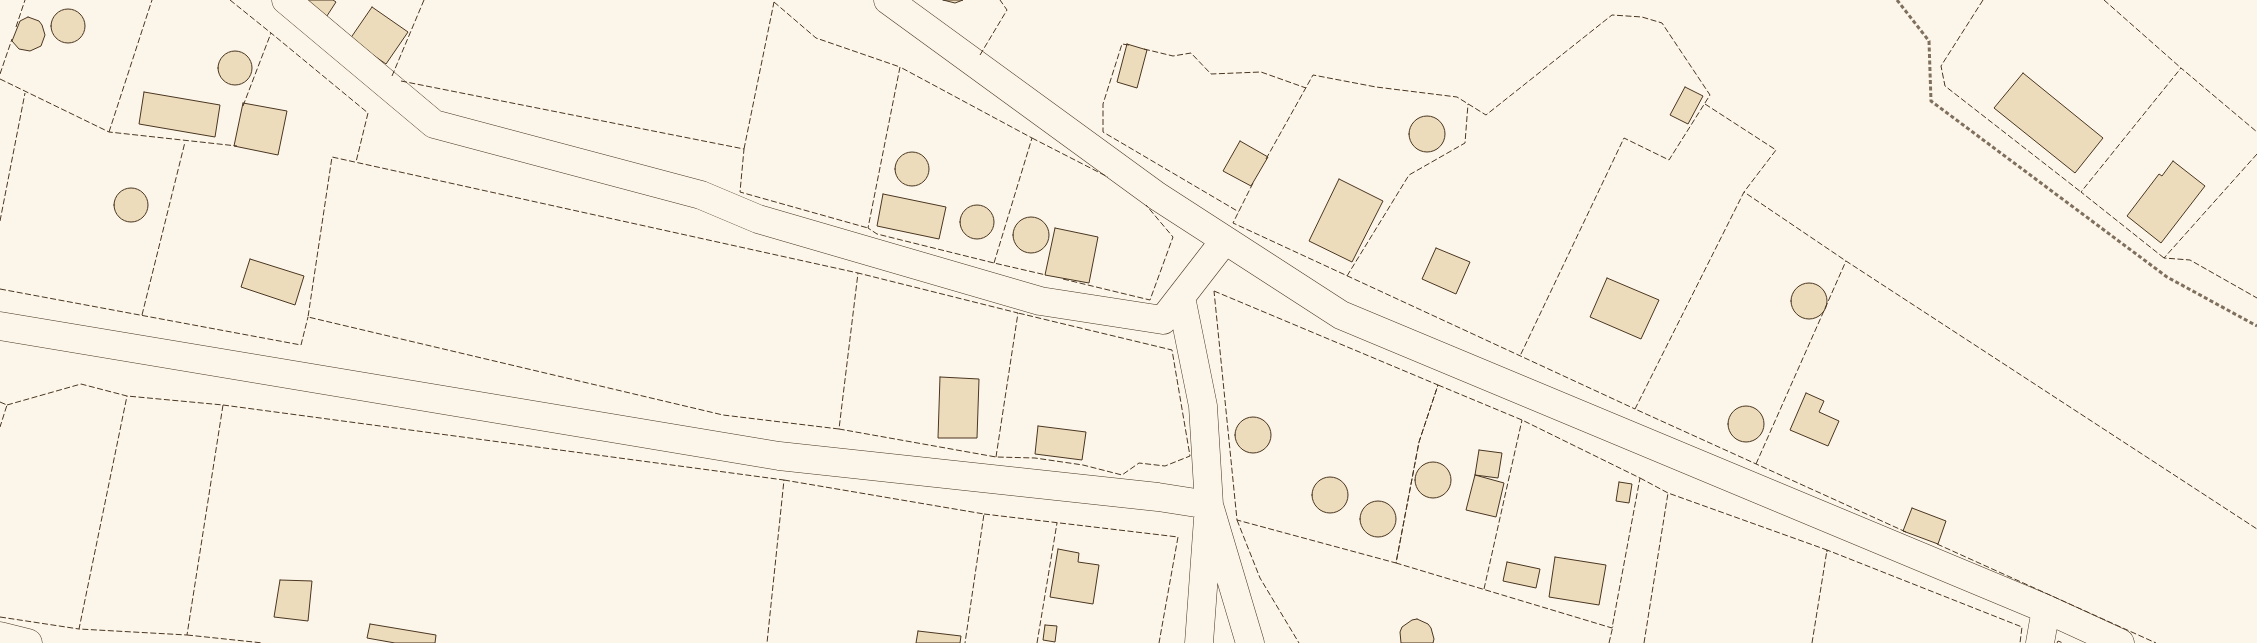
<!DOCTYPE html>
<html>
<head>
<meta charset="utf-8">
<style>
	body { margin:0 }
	canvas { display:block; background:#fbf6e9 }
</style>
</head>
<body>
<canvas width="2257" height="643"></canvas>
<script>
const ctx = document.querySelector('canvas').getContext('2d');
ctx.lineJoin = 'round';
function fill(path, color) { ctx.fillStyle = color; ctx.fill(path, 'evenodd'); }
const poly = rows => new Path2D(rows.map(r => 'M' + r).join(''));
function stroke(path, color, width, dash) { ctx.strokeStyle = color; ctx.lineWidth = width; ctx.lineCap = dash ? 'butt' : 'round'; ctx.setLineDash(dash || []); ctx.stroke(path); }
const building = poly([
	[302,0,333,0,336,2,323,22,302,0],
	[943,0,963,0,955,3,943,0],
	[372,7,408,32,386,64,350,39,372,7],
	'51 26a17 17 0 1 1 34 0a17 17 0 1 1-34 0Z',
	[28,17,39,21,42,25,45,35,41,46,30,51,19,49,12,41,20,21,28,17],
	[1127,44,1147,50,1137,88,1117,82,1127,44],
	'218 68a17 17 0 1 1 34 0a17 17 0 1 1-34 0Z',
	[2023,73,2103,138,2075,173,1994,108,2023,73],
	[1685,87,1703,96,1688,124,1670,115,1685,87],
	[144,92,220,105,215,137,139,124,144,92],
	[243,103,287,111,278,155,234,146,243,103],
	'1409 134a18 18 0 1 1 36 0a18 18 0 1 1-36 0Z',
	[1240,141,1268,157,1251,186,1223,171,1240,141],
	'895 169a17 17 0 1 1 34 0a17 17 0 1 1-34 0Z',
	[2173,161,2205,186,2161,243,2127,216,2159,174,2162,176,2173,161],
	[1339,179,1383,201,1352,262,1309,241,1339,179],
	'114 205a17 17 0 1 1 34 0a17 17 0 1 1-34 0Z',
	[883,194,946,207,939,239,877,226,883,194],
	'960 222a17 17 0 1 1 34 0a17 17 0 1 1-34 0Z',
	'1013 235a18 18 0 1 1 36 0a18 18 0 1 1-36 0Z',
	[1055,228,1098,237,1089,283,1045,275,1055,228],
	[1436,248,1470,262,1456,294,1422,279,1436,248],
	[250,259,304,276,295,305,241,287,250,259],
	[1607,278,1659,300,1641,339,1590,317,1607,278],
	'1791 301a18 18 0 1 1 36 0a18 18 0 1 1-36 0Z',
	[940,377,979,379,977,438,938,438,940,377],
	[1806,393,1824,401,1819,412,1839,421,1828,446,1790,430,1806,393],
	'1728 424a18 18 0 1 1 36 0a18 18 0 1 1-36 0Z',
	'1235 435a18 18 0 1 1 36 0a18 18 0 1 1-36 0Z',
	[1038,426,1086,432,1082,460,1035,454,1038,426],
	[1479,450,1502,453,1498,478,1475,475,1479,450],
	'1415 480a18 18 0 1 1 36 0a18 18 0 1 1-36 0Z',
	[1475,475,1504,483,1496,517,1466,510,1475,475],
	'1312 495a18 18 0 1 1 36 0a18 18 0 1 1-36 0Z',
	[1619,482,1632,484,1629,503,1616,501,1619,482],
	'1360 519a18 18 0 1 1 36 0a18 18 0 1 1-36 0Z',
	[1912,508,1946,521,1938,544,1903,531,1912,508],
	[1058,549,1079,553,1078,562,1099,565,1093,604,1050,597,1058,549],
	[1555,557,1606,565,1599,605,1549,597,1555,557],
	[1507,562,1540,569,1536,588,1503,581,1507,562],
	[280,580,312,581,308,621,274,617,280,580],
	[1417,619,1428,624,1431,628,1434,639,1433,643,1401,643,1400,632,1402,627,1412,620,1417,619],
	[370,624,436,635,435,643,395,643,367,638,370,624],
	[1045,625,1057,626,1055,642,1043,640,1045,625],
	[918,631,961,636,960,643,916,643,918,631]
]);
fill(building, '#ecdcbc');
stroke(building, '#4a3520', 1);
const street = poly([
	[286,0,434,124,701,195,758,219,1040,301,1163,320,1225,240],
	[888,0,1157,196,1341,315,2046,609,2120,643],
	[1181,297,1203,406,1209,505,1199,643],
	[0,326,779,456,1158,497,1209,505,1250,643],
	[0,636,28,643],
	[2040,643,2046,609]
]);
stroke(street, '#4a3520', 29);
stroke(poly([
	[1897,0,1929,41,1931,101,2167,277,2257,326]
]), '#7f6f5c', 3, [4, 2.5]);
stroke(street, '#fbf6e9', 28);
stroke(poly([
	[230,0,271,33],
	[1983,0,1941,66,1945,86,2081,192],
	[2104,0,2181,68],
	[774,2,816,38,900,67],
	[16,27,25,0],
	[1129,45,1122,44,1103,104,1103,132,1239,212],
	[1144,49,1173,56,1191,53,1211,74,1261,72,1306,88],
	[980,55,1007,10,1000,0],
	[0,74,12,39],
	[392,76,424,0],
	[0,79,109,132,237,146],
	[401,81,744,149,740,192,868,228],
	[1705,104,1776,150,1744,192],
	[243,106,271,33,368,113,356,162],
	[109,132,152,0],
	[1032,138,1108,177],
	[744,149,774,2],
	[2257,154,2164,258,2190,260,2257,298],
	[1266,159,1313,75,1376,87,1457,97,1486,115,1612,15,1642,17,1662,23,1710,95,1669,160,1624,138,1520,356],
	[1253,183,1233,223,1635,409],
	[0,221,25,93],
	[2164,258,2081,192,2181,68,2257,132],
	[994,263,1032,138,900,67,868,228,877,234,994,263,1046,275],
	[1347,276,1409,175,1465,143,1468,104],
	[1063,279,1150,300,1173,237,1146,205],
	[0,289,301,345,308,317],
	[1214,291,1438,385,1419,442,1396,563,1237,520,1214,291],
	[142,315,185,142],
	[1438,385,1522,420,1640,478,1612,628,1396,563,1419,442,1438,385],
	[0,402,7,405,0,427],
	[7,405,81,384,127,396,223,405,187,635,79,629,127,396],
	[223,405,784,480,767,643],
	[839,429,723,415,308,317,332,157,858,273],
	[996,457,1018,313,858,273,839,429,996,457,1035,458,1083,465,1122,475,1139,463,1165,466,1190,456,1172,350,1018,313],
	[1756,464,1846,261],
	[1640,478,1668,493,1827,550,1812,643],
	[784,480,984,514,965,643],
	[984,514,1178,537,1159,643],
	[1237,520,1260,578,1299,643],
	[1906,532,1635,409,1744,192,1846,261,2257,529],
	[1937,544,2156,643],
	[1827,552,1827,550,2022,627,2020,643],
	[1484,589,1522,420],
	[0,617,79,629],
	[187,635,263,643],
	[1037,643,1057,523],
	[1609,643,1613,626],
	[1644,643,1668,493],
	[2057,643,2058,641,2063,643]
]), '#4a3520', 1, [6, 2.5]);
</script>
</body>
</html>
